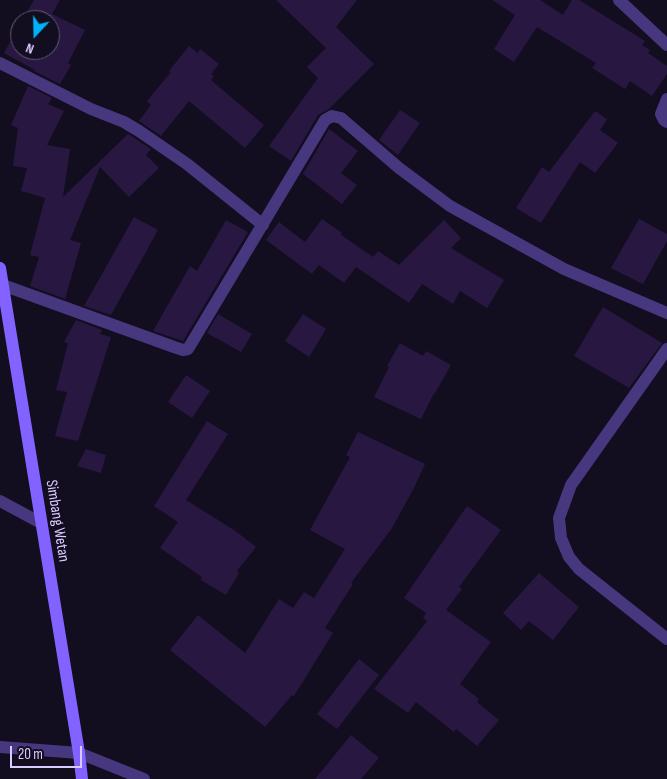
<!DOCTYPE html>
<html>
<head>
<meta charset="utf-8">
<style>
	body { margin:0 }
	#map { position:relative; width:667px; height:779px; overflow:hidden; background:#130d20; font-family:"Sofia Sans Condensed",sans-serif }
	canvas { display:block }
	.north { position:absolute; left:10px; top:10px; width:50px; height:50px; box-sizing:border-box; background:#130d20; border:1px solid #635979; border-radius:50%; rotate:201deg; font-size:14px; font-weight:700; line-height:20px; text-align:center; color:#dbccff }
	.north::after { content:''; display:block; margin:auto; width:18px; height:22px; background:#00b2f7; clip-path:polygon(50% 0,100% 100%,50% 72%,0 100%) }
	.scale { position:absolute; left:10px; top:746px; width:72px; height:22px; box-sizing:border-box; border:2px solid #dbccff; border-top:0; padding-left:6px; font-size:15px; line-height:18px; white-space:nowrap; color:#dbccff; -webkit-text-stroke:4px #130d20; paint-order:stroke }
</style>
</head>
<body>
<div id="map">
<canvas width="667" height="779"></canvas>
<div class="north">N</div>
<div class="scale">20 m</div>
</div>
<script>
const ctx = document.querySelector('canvas').getContext('2d');
ctx.lineJoin = 'round';
function fill(path, color) { ctx.fillStyle = color; ctx.fill(path, 'evenodd'); }
const poly = rows => new Path2D(rows.map(r => 'M' + r).join(''));
function stroke(path, color, width, dash) { ctx.strokeStyle = color; ctx.lineWidth = width; ctx.lineCap = dash ? 'butt' : 'round'; ctx.setLineDash(dash || []); ctx.stroke(path); }
function write(font, color, halo, rows, align = 'center') {
  ctx.font = font + ' "Sofia Sans Condensed",sans-serif'; ctx.lineWidth = 4.5; ctx.setLineDash([]); ctx.textBaseline = 'middle'; ctx.strokeStyle = halo; ctx.fillStyle = color; for (const [text, x, y, turn = 0] of rows) {
    ctx.save(); ctx.translate(x, y); ctx.rotate((+turn || 0) * Math.PI / 180); ctx.textAlign = isNaN(turn) ? turn : align; if (halo) ctx.strokeText(text, 0, 0); ctx.fillText(text, 0, 0); ctx.restore();
  }
}
fill(poly([
	[34,0,60,0,52,14,85,30,68,63,71,65,60,84,34,71,35,70,4,53,20,24,20,50,50,50,50,20,22,20],
	[276,0,357,0,336,27,374,64,329,109,318,115,291,161,269,146,318,78,307,67,326,48],
	[492,0,540,0,563,15,572,0,579,0,645,41,642,45,650,50,648,53,667,66,667,74,652,96,630,81,625,89,592,68,596,63,537,27,514,62,494,49,515,15],
	[189,46,198,53,200,49,219,64,211,74,214,76,211,80,264,125,245,148,189,101,161,136,139,121,151,105,147,101,171,72,169,71],
	[28,86,52,98,48,104,64,111,47,145,70,149,63,197,128,134,151,149,146,155,159,168,129,197,100,167,70,240,81,243,65,299,30,286,39,257,30,255,45,198,21,191,27,168,13,166,18,128,11,125],
	[400,110,420,123,398,155,379,140],
	[595,111,607,119,600,130,618,143,595,173,580,162,541,223,516,208,542,167,549,172],
	[329,129,358,151,341,173,357,185,342,204,303,174],
	[134,217,158,230,111,315,84,306],
	[322,219,342,233,341,235,373,257,378,251,399,265,444,220,461,238,451,248,504,280,487,308,460,291,453,304,422,284,409,303,356,267,344,283,319,265,312,274,266,240,279,222,305,242],
	[639,219,667,234,667,241,643,284,611,268],
	[226,220,248,232,183,341,153,331,190,266,197,271],
	[603,307,662,343,629,388,574,356],
	[218,314,252,334,241,352,207,333],
	[303,314,326,329,309,357,285,341],
	[76,320,102,330,100,334,111,337,78,441,55,436,67,392,56,390,68,343,64,342],
	[400,343,423,356,426,351,451,365,435,393,434,393,421,419,374,397,389,367,387,366],
	[186,375,210,391,192,418,168,402],
	[207,421,228,434,186,500,234,530,256,547,237,571,239,573,226,595,201,580,202,577,160,548,178,522,154,506],
	[358,432,425,464,414,488,392,528,351,583,353,584,325,628,333,633,294,696,292,695,265,727,170,650,198,615,245,653,279,599,293,608,304,592,314,598,345,549,310,530,350,457,346,455],
	[86,449,106,455,101,473,77,466],
	[467,506,501,530,459,587,462,589,446,610,491,642,460,684,479,699,477,702,499,720,477,746,456,729,454,732,416,702,408,713,374,689,427,621,423,618,426,613,404,598],
	[539,573,579,607,553,640,529,621,521,630,503,613],
	[359,659,379,675,337,729,317,714],
	[351,735,379,758,361,779,315,779]
]), '#281841');
stroke(poly([
	[0,501,41,523]
]), '#47377f', 12);
stroke(poly([
	[619,0,667,45],
	[0,63,91,109,124,122,139,131,187,164,263,225],
	[667,99,661,114,664,120,667,122],
	[0,284,174,347,183,350,188,349,325,120,332,116,341,118,399,168,450,206,564,269,667,313],
	[667,349,571,485,559,518,561,538,569,557,579,569,667,639],
	[0,747,79,753,144,779]
]), '#47377f', 12);
stroke(poly([
	[0,268,79,753,82,779]
]), '#8263ff', 12);
write('16px', '#dbccff', '#130d20', [
	["Simbang Wetan",57,521,81]
]);
</script>
</body>
</html>
